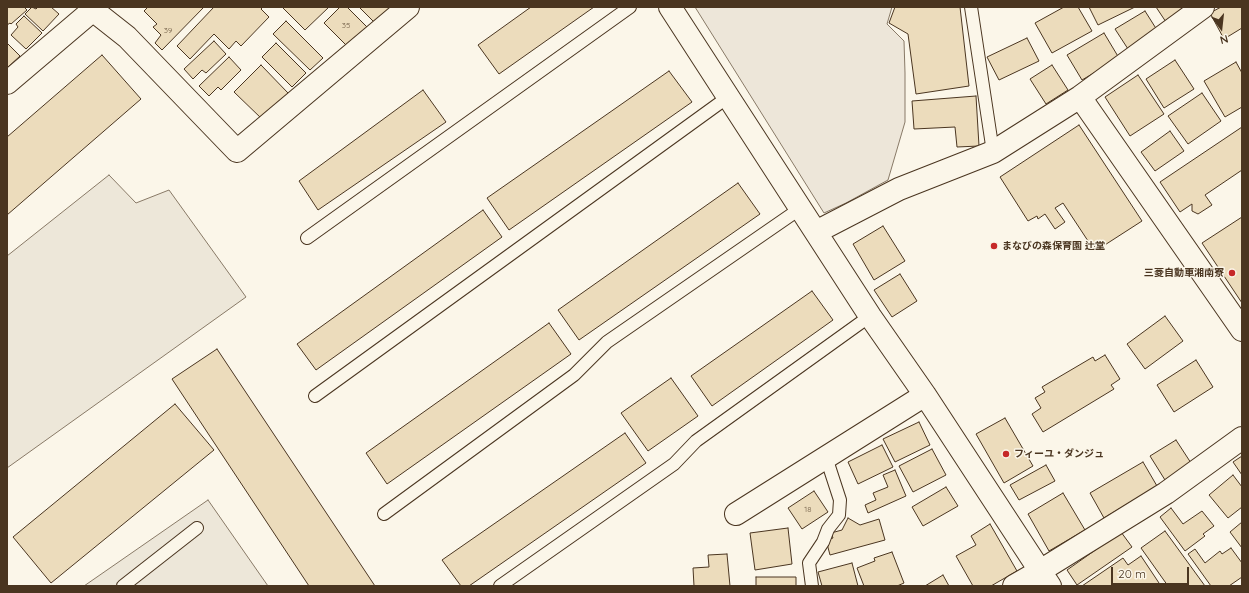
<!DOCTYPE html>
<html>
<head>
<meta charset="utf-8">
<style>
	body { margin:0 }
	#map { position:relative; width:1249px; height:593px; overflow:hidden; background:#fbf6e9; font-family:Quicksand,sans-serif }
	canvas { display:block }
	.frame { position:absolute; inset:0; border:8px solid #4a3520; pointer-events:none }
	.north { position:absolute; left:1201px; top:8px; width:40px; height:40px; -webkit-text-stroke:3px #fbf6e9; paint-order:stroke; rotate:165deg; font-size:11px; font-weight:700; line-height:16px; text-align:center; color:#4a3520 }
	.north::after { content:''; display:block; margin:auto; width:14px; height:18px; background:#4a3520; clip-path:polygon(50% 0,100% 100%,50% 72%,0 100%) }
	.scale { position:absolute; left:1111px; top:567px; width:78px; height:18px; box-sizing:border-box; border:2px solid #4a3520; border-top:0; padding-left:5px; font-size:12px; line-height:14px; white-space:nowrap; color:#4a3520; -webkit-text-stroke:3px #fbf6e9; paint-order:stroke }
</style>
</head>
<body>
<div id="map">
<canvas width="1249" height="593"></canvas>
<div class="frame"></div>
<div class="north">N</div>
<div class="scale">20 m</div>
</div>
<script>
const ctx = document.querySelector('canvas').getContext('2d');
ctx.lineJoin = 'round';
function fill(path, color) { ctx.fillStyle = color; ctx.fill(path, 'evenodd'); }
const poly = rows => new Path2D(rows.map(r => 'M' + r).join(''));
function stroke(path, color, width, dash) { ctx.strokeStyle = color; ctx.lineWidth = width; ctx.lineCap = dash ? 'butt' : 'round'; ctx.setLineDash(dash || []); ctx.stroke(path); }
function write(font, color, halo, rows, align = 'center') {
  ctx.font = font + ' Quicksand,"Noto Sans JP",sans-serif'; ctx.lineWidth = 3; ctx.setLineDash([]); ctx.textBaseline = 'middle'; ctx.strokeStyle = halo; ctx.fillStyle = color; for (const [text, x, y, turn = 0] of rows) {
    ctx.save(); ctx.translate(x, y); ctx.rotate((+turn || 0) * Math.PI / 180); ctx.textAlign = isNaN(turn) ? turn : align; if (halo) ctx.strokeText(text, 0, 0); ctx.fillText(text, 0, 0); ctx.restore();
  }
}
const green = poly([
	[695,7,892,7,887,24,904,41,905,73,905,122,888,180,846,203,824,213,695,7]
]);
fill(green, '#ede6d9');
stroke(green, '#887966', 1);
const parking = poly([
	[109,175,136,203,169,190,246,297,7,468,7,256,109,175],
	[208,500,268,586,84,586,208,500]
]);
fill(parking, '#ede7d9');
stroke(parking, '#887966', 1);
const building = poly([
	[7,7,24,7,27,10,11,24,10,23,7,25,7,7],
	[32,7,36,9,38,7,51,7,59,14,43,31,25,14,32,7],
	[148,7,204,7,162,50,155,43,161,35,153,27,157,24,144,11,148,7],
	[214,7,263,7,261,9,269,17,241,46,236,41,229,49,214,34,190,59,177,46,214,7],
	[282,7,329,7,305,30,282,7],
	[340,7,347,7,369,29,349,48,324,23,340,7],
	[359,7,393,7,376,24,359,7],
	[531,7,594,7,499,74,478,45,531,7],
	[895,7,960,7,969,86,916,94,908,34,889,23,895,7],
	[1064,7,1078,7,1092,31,1052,53,1035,23,1064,7],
	[1089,7,1135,7,1098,25,1089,7],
	[1156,7,1187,7,1166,22,1156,7],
	[1221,7,1242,7,1242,28,1224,39,1210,13,1221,7],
	[1145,11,1157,30,1128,49,1115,29,1145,11],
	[24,16,42,33,26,49,11,35,18,27,16,24,24,16],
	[286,21,323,58,310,70,273,34,286,21],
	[1104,33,1119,58,1082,80,1067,55,1104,33],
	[1027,38,1039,61,999,80,987,57,1027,38],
	[214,41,226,54,206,73,202,70,193,79,184,69,214,41],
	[7,43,20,56,7,68,7,43],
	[276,43,306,73,292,87,262,57,276,43],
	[102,55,141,99,7,215,7,137,102,55],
	[229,57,241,70,221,90,218,87,209,96,199,86,229,57],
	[1175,60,1194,89,1164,108,1146,79,1175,60],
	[1236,62,1242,73,1242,107,1225,117,1204,81,1236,62],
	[261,65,288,93,262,119,234,92,261,65],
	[1052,65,1068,90,1046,104,1030,79,1052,65],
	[669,71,692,102,509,230,487,198,669,71],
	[1138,75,1164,114,1130,136,1105,97,1138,75],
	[423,90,446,122,318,210,299,181,423,90],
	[1202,93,1221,121,1188,144,1168,116,1202,93],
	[976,96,979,146,957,147,955,127,914,129,912,101,976,96],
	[1079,125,1142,221,1097,250,1092,242,1090,244,1063,203,1055,208,1065,222,1055,229,1045,214,1038,219,1037,216,1028,221,1000,177,1079,125],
	[1242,127,1242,170,1205,195,1212,205,1198,214,1192,211,1192,204,1180,212,1160,182,1242,127],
	[1170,131,1184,151,1155,171,1141,152,1170,131],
	[738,183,760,214,579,340,558,310,738,183],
	[483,210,502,237,316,370,297,344,483,210],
	[1242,217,1242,303,1202,243,1242,217],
	[883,226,905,261,874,280,853,244,883,226],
	[900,274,917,301,892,317,874,290,900,274],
	[812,291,833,320,712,406,691,376,812,291],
	[1165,316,1183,341,1145,369,1127,344,1165,316],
	[549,323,571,354,387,484,366,453,549,323],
	[217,349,375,586,309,586,172,379,217,349],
	[1105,355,1120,379,1111,385,1114,389,1043,432,1032,414,1041,408,1035,398,1045,392,1042,387,1093,357,1095,361,1105,355],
	[1196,360,1213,387,1174,412,1157,385,1196,360],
	[671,378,698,416,648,451,621,413,671,378],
	[175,404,214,450,51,583,13,537,175,404],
	[1005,418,1033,466,1004,483,976,434,1005,418],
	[919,422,930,445,895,462,883,439,919,422],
	[625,433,646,463,469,586,461,586,442,560,625,433],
	[1176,440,1191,463,1165,480,1150,456,1176,440],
	[882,445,893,467,858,484,848,462,882,445],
	[932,449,946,475,913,492,899,466,932,449],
	[1242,456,1242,475,1233,462,1242,456],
	[1143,462,1157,486,1104,518,1090,493,1143,462],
	[1046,465,1055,481,1019,500,1010,485,1046,465],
	[895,470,906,496,868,513,865,505,876,500,873,493,888,487,883,475,895,470],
	[1233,475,1242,487,1242,507,1228,518,1209,495,1233,475],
	[946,487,958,506,923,526,912,507,946,487],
	[814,491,828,512,802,529,788,508,814,491],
	[1063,493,1085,530,1049,551,1028,514,1063,493],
	[1171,508,1183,524,1202,511,1214,526,1203,534,1205,536,1185,551,1160,517,1171,508],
	[848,518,860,525,879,519,885,540,830,555,826,540,833,538,831,533,842,530,848,518],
	[1242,522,1242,548,1230,532,1242,522],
	[990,524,1017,571,991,586,973,586,956,556,976,545,971,536,990,524],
	[788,528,792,564,755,570,750,533,788,528],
	[1165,531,1205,586,1168,586,1141,548,1165,531],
	[1121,532,1132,547,1077,585,1067,570,1121,532],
	[1231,548,1242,563,1242,577,1229,586,1211,586,1188,554,1195,549,1205,563,1220,551,1222,554,1231,548],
	[892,552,904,583,897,586,864,586,857,568,875,561,874,558,892,552],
	[727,554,730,586,694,586,693,568,709,567,708,555,727,554],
	[1141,556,1161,586,1082,586,1123,558,1128,565,1141,556],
	[852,563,858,586,822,586,818,572,852,563],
	[943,575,949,586,925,586,943,575],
	[756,577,796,577,796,586,756,586,756,577]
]);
fill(building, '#ecdcbc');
stroke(building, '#4a3520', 1);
const lane = poly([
	[971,7,993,152],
	[307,238,630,7],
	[315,396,728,97],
	[384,514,574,375,607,342,801,208],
	[123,586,197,528],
	[500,586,674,464,696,441,870,316],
	[812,586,809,563,823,542,828,529,839,515,840,500,826,457]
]);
const street = poly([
	[89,7,127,37,237,151,408,7],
	[670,7,870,316,925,395,1050,586],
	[7,83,93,10],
	[1080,97,1242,330],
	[816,232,899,189,993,152,1080,97,1203,7],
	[736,514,925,395],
	[1014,586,1040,571,1166,493,1242,438]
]);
stroke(lane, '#4a3520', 14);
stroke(street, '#4a3520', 24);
stroke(lane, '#fbf6e9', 12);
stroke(street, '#fbf6e9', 22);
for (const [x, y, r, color] of [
	[994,246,4,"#c62828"],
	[1232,273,4,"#c62828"],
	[1006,454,4,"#c62828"]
]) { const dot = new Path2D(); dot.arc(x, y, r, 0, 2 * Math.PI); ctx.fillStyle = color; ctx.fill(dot); stroke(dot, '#fbf6e9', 1.5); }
write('8px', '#725f47', null, [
	["35",346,26],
	["39",168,31],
	["18",808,510]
]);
write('bold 10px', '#4a3520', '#fbf6e9', [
	["まなびの森保育園 辻堂",1002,246],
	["三菱自動車湘南寮",1224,273,"right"],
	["フィーユ・ダンジュ",1014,454]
], 'left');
</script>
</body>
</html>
